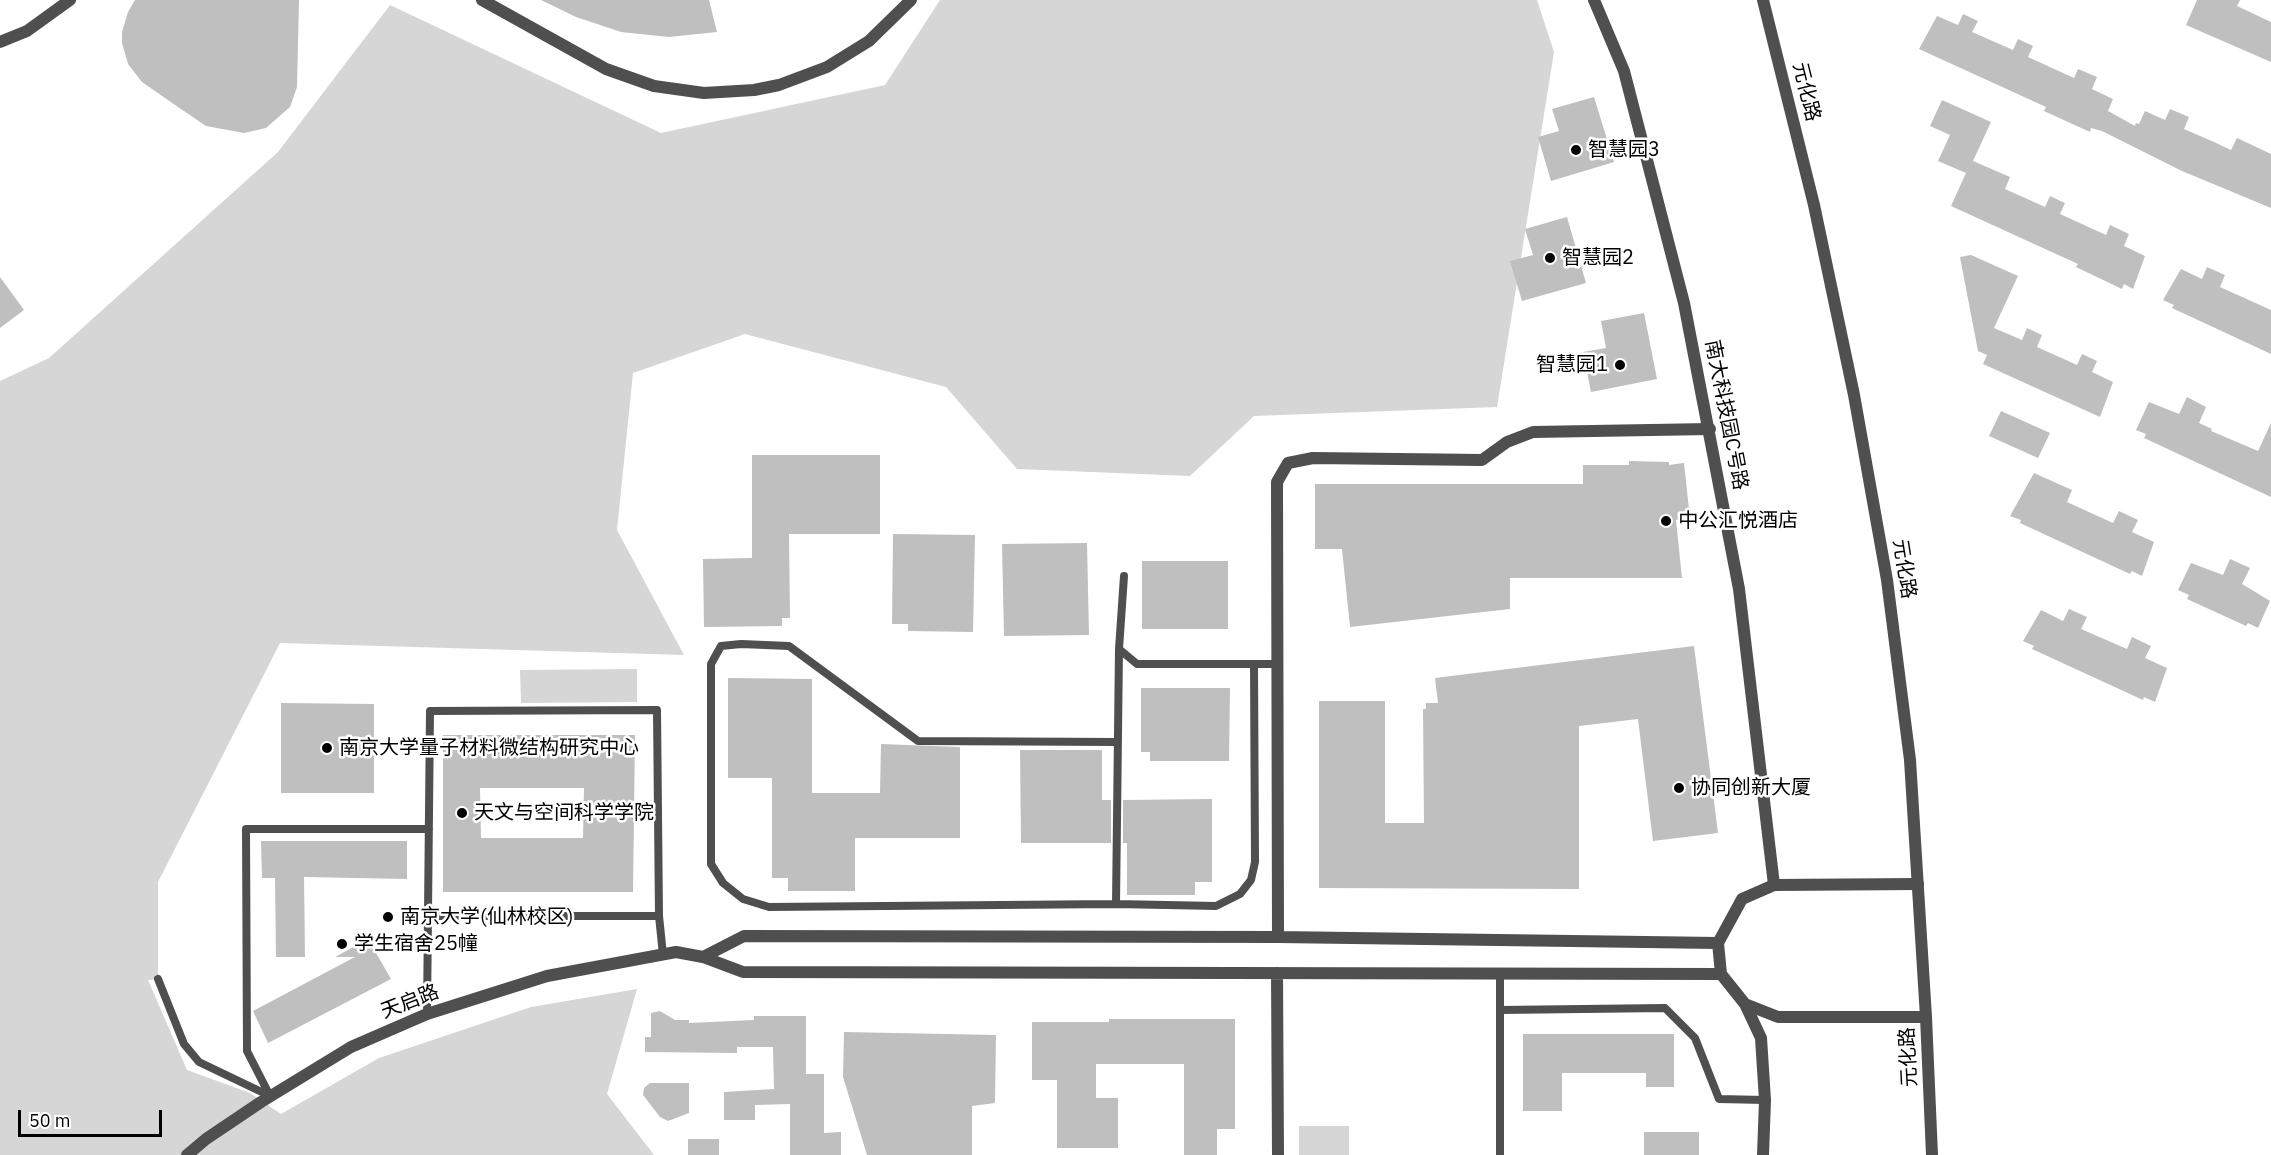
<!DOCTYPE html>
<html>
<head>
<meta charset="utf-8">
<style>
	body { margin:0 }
	#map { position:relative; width:2271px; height:1155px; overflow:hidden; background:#fff; font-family:"IBM Plex Sans",sans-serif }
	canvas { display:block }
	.scale { position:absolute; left:18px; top:1110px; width:144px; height:27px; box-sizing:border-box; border:3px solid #000; border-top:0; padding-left:8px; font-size:18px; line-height:21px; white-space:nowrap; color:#000; -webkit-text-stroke:4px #fff; paint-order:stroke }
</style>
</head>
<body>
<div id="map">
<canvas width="2271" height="1155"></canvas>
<div class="scale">50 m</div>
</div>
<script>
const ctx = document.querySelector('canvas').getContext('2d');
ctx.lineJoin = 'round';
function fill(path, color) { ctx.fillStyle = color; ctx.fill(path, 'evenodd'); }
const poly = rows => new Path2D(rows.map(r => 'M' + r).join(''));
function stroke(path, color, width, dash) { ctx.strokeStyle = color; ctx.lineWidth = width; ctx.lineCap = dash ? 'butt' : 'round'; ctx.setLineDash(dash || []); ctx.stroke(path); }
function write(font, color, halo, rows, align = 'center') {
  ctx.font = font + ' "IBM Plex Sans","Noto Sans SC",sans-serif'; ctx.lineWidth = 5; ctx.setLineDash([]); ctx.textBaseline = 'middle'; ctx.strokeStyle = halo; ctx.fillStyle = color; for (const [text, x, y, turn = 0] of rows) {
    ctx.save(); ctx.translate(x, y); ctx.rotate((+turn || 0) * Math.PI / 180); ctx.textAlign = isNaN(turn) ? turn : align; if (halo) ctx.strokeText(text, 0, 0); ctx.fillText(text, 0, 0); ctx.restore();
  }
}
fill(poly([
	[940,0,1537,0,1554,52,1497,407,1254,416,1190,476,1017,469,946,387,745,334,633,373,617,530,684,655,280,643,158,882,158,979,148,980,187,1070,250,1093,281,1114,379,1058,531,1007,637,989,607,1094,654,1155,0,1155,0,381,49,358,278,152,390,5,661,133,885,85],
	[637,669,637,702,521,703,520,670],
	[1299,1126,1349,1126,1349,1155,1299,1155]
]), '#d6d6d6');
fill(poly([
	[135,0,299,0,297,87,290,107,266,128,244,133,206,126,178,107,142,82,128,64,122,43,122,32,128,12],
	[541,0,709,0,717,32,669,37,621,32,576,17],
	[2197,0,2240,0,2237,6,2271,22,2271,62,2186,25],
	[1963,14,1978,21,1972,32,2013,50,2018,39,2033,46,2028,57,2074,78,2078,69,2097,77,2092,89,2113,99,2108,111,2135,126,2136,123,2139,124,2145,111,2165,120,2170,109,2189,117,2184,129,2214,142,2231,150,2237,138,2271,154,2271,208,2182,171,2102,131,2091,128,2090,132,2044,111,2046,107,1919,49,1937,16,1958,25],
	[1594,97,1614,162,1551,181,1538,137,1559,131,1552,109],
	[1942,100,1991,122,1973,161,2010,177,2005,189,2045,207,2050,196,2065,203,2060,214,2106,235,2110,225,2129,234,2124,246,2145,256,2133,289,2124,284,2122,289,2076,267,2078,264,1951,206,1966,173,1938,161,1950,135,1930,126],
	[1567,217,1586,283,1522,301,1510,261,1533,255,1525,229],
	[1971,255,2018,276,1994,328,2022,340,2027,328,2042,335,2037,347,2077,365,2082,354,2097,361,2092,372,2113,382,2100,417,1983,364,1987,355,1978,351,1960,257],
	[2207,267,2225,275,2220,287,2271,310,2271,354,2172,308,2174,305,2163,300,2181,269,2202,279],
	[0,277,24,310,0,328],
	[1644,313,1657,379,1591,392,1583,352,1606,348,1601,321],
	[2187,397,2206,407,2199,423,2212,429,2211,431,2258,451,2271,423,2271,497,2144,438,2146,434,2136,430,2149,402,2179,414],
	[2001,411,2050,433,2038,458,1989,436],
	[752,455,880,455,880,534,789,534,790,618,782,618,782,626,704,627,703,559,752,558],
	[1629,461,1669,462,1669,465,1684,463,1690,519,1676,520,1682,578,1510,578,1510,609,1350,627,1342,549,1315,549,1315,484,1583,484,1583,465,1629,465],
	[2034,473,2072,490,2067,502,2113,523,2119,511,2138,520,2132,532,2154,542,2142,576,2132,571,2130,574,2020,523,2021,520,2010,516],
	[893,534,975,535,973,632,908,631,908,624,892,624],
	[1087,543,1089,635,1004,636,1002,544],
	[2230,559,2250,568,2242,584,2270,601,2258,628,2248,623,2246,626,2187,599,2189,595,2178,590,2191,563,2223,575],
	[1142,561,1228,561,1228,629,1142,629],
	[2069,609,2087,617,2081,629,2127,649,2132,637,2151,646,2145,658,2167,668,2155,702,2144,697,2143,700,2032,649,2034,646,2023,641,2041,610,2063,621],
	[1694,646,1718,833,1653,841,1638,719,1579,726,1579,889,1319,888,1319,701,1385,701,1385,823,1424,823,1423,709,1426,709,1426,703,1438,703,1435,678],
	[728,678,812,679,812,793,880,793,881,744,960,747,960,838,855,838,855,891,788,891,788,878,772,878,772,778,728,778],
	[1141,688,1230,688,1229,761,1150,761,1150,752,1141,752],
	[281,703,374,704,374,793,281,793],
	[443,735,635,735,633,892,443,892],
	[480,788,584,788,583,838,481,838],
	[1020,750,1102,750,1102,800,1111,800,1111,843,1021,843],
	[1212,799,1212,882,1195,882,1195,895,1127,895,1127,843,1123,843,1123,800],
	[261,841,407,841,407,879,304,877,305,957,276,957,275,878,262,878],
	[368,939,391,979,268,1043,253,1011,355,957,335,957],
	[660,1011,675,1020,689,1020,689,1023,754,1020,754,1016,806,1016,806,1074,824,1074,824,1133,841,1132,841,1155,790,1155,790,1104,755,1105,755,1120,724,1120,724,1092,774,1089,773,1047,737,1047,737,1053,645,1052,645,1037,651,1037,651,1013],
	[1109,1019,1235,1019,1235,1129,1217,1129,1217,1155,1184,1155,1184,1064,1096,1064,1096,1098,1118,1098,1118,1148,1057,1148,1057,1080,1032,1080,1032,1022,1109,1022],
	[844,1032,996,1035,995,1103,972,1106,972,1155,867,1155,843,1077],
	[1523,1034,1674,1034,1674,1087,1646,1087,1646,1073,1562,1073,1562,1111,1523,1111],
	[650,1083,689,1083,689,1113,668,1121,660,1117,643,1095,644,1088],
	[1644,1132,1699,1132,1699,1155,1644,1155],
	[688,1139,719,1139,719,1155,688,1155]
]), '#bfbfbf');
stroke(poly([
	[1124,576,1119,649,1137,664,1278,664],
	[1119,649,1116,904,1216,906,1240,894,1251,880,1255,862,1254,664],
	[1116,904,769,907,743,899,723,883,711,864,711,664,721,646,741,644,789,646,918,741,1118,742],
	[429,916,659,916],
	[1500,974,1500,1155],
	[158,979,184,1044,199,1062,270,1096],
	[1500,1010,1665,1008,1695,1038,1719,1099,1765,1100],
	[427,1014,430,711,657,710,659,916,663,955],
	[270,1096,247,1051,246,829,429,829]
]), '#4f4f4f', 8);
stroke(poly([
	[0,42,27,31,70,0],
	[1918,884,1774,885,1742,899,1718,943,1721,974,1745,1004,1778,1017,1926,1017],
	[1278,937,1277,482,1288,463,1313,458,1482,460,1507,442,1533,432,1710,429],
	[703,957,744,936,1278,937,1718,943],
	[1277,973,1278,1155],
	[1745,1004,1761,1038,1765,1100,1763,1155],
	[187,1155,206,1139,261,1102,351,1047,427,1014,547,976,676,952,703,957,743,972,1721,974]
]), '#4f4f4f', 12);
stroke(poly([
	[482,0,606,69,654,86,704,93,754,90,779,85,827,67,869,41,911,0],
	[1594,0,1624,71,1684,303,1739,589,1774,885],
	[1763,0,1814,205,1854,395,1887,580,1910,760,1926,1017,1932,1155]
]), '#4f4f4f', 12);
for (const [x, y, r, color] of [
	[1576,150,6,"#000"],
	[1550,258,6,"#000"],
	[1620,365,6,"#000"],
	[1666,521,6,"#000"],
	[327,748,6,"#000"],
	[1679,788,6,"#000"],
	[462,813,6,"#000"],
	[388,917,6,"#000"],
	[342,944,6,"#000"]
]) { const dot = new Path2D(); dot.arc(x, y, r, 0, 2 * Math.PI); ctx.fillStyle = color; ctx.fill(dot); stroke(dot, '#fff', 2); }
write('20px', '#000', '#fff', [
	["元化路",1806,92,76],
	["南大科技园C号路",1726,415,79],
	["元化路",1904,569,81],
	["天启路",410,1002,-21],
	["元化路",1909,1057,-93]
]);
write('20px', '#000', '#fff', [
	["智慧园3",1588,150],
	["智慧园2",1562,258],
	["智慧园1",1608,365,"right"],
	["中公汇悦酒店",1678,521],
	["南京大学量子材料微结构研究中心",339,748],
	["协同创新大厦",1691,788],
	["天文与空间科学学院",474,813],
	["南京大学(仙林校区)",400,917],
	["学生宿舍25幢",354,944]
], 'left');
</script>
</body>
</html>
